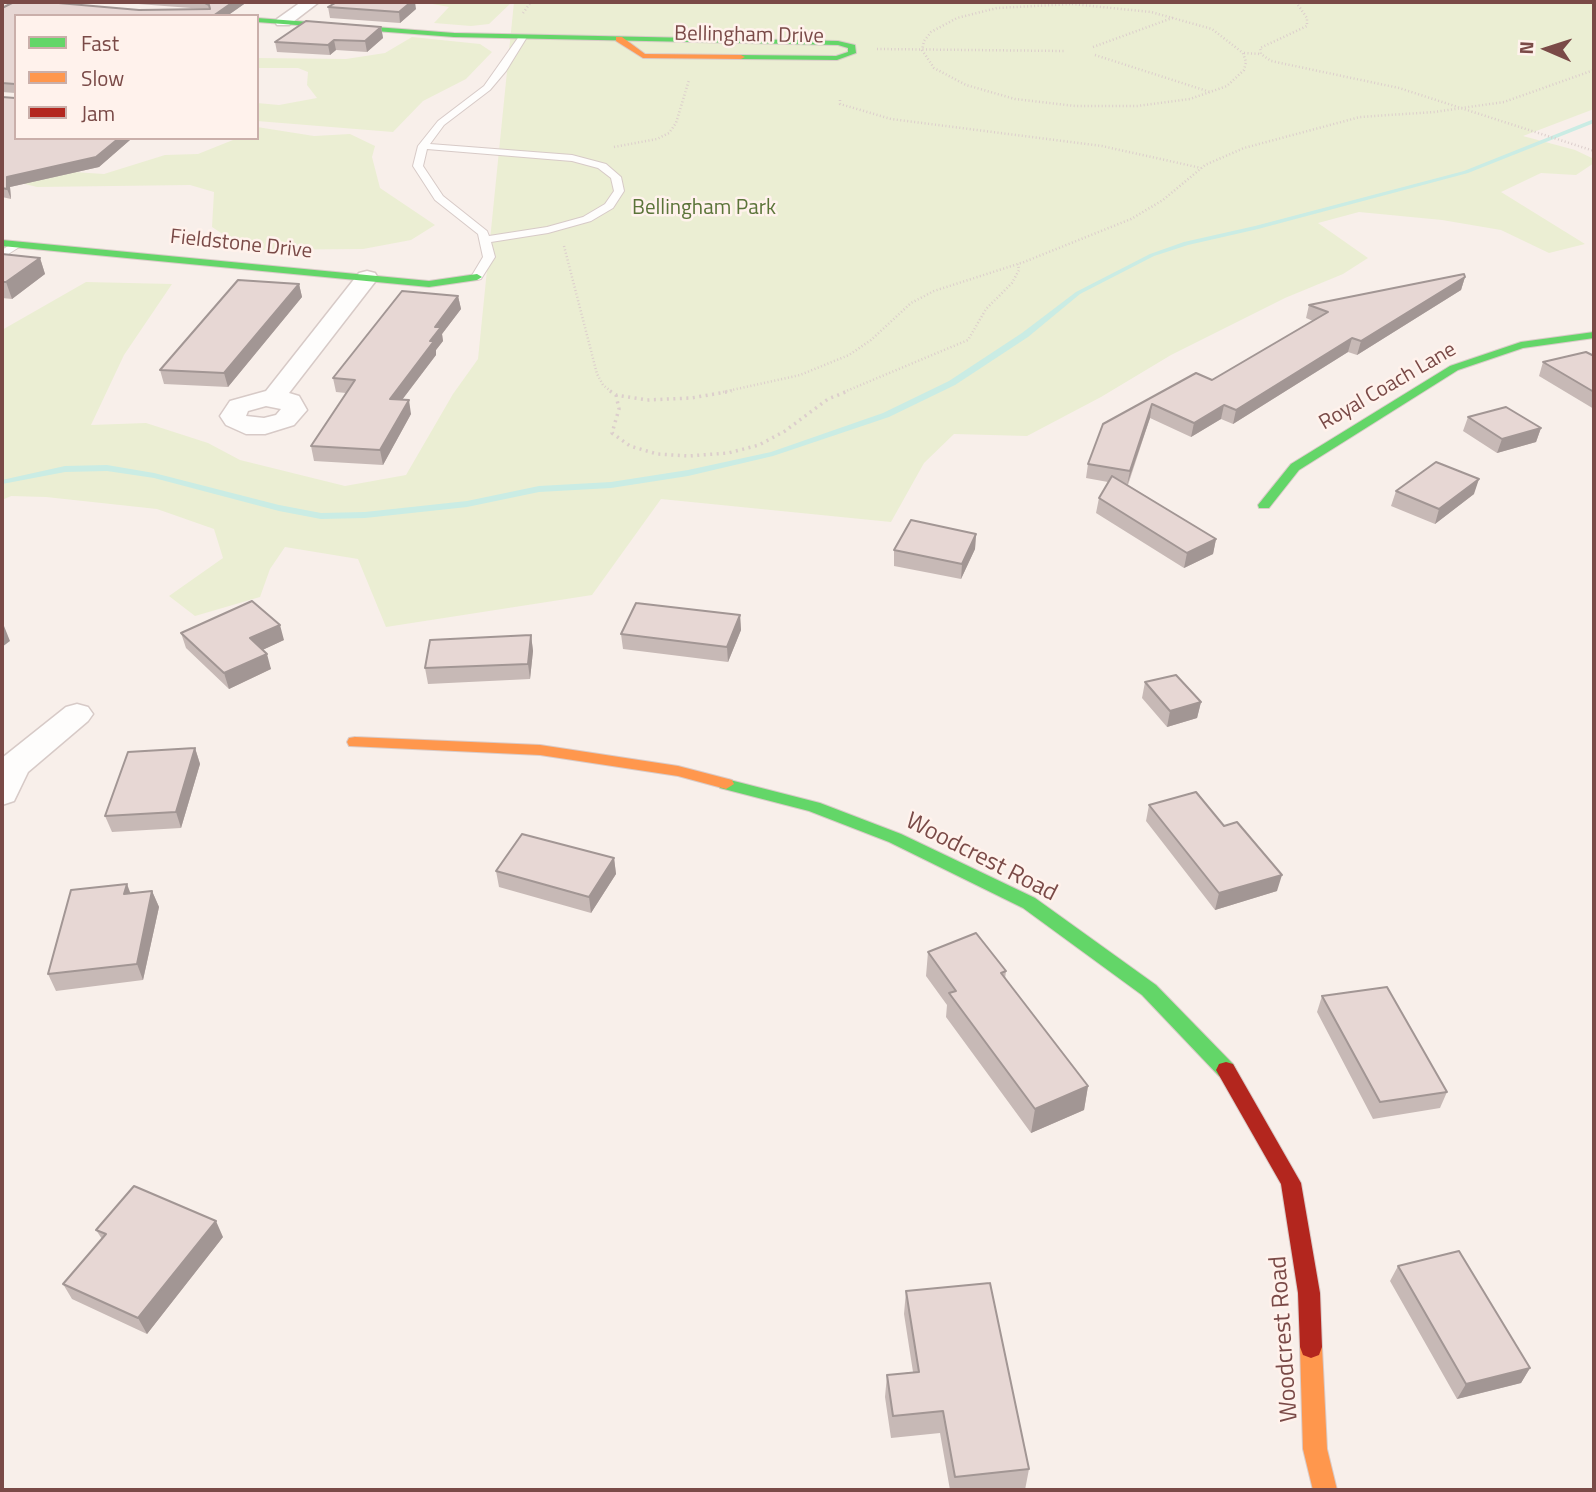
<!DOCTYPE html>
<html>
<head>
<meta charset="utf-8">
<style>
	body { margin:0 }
	#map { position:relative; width:1596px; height:1492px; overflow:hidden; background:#f8efea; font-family:"Titillium Web",sans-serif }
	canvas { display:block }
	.frame { position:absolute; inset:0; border:4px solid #7a4a47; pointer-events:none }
	.legend { position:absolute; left:14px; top:14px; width:245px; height:126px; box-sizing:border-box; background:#fff2ec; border:2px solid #caafaa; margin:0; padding:9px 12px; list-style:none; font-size:21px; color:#7a4a47 }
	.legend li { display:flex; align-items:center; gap:14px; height:35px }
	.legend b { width:35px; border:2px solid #caafaa }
	.north { position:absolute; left:1512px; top:14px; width:70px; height:70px; -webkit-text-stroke:5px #fff2ec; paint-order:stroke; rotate:273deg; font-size:19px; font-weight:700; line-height:28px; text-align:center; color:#7a4a47 }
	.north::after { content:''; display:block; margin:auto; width:24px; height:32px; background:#7a4a47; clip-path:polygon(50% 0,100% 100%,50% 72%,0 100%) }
</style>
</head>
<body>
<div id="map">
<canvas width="1596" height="1492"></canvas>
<div class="frame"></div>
<ul class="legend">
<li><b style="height:9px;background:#63d668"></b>Fast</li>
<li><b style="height:9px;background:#ff974d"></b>Slow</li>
<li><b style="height:9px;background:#b3261e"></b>Jam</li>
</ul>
<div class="north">N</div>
</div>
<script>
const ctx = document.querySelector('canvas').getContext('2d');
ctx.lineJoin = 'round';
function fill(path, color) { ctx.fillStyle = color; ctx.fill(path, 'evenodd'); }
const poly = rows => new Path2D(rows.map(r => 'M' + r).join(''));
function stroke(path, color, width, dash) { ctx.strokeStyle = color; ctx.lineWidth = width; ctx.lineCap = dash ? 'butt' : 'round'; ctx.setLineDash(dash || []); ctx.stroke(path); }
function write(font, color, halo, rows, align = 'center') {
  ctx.font = font + ' "Titillium Web",sans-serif'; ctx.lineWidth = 5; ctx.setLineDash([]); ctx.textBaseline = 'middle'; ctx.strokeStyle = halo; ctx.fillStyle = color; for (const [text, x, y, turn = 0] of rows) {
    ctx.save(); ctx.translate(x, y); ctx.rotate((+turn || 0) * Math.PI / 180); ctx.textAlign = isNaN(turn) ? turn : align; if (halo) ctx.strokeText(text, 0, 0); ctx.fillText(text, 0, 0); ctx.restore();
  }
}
fill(poly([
	[512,2,489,24,471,26,434,23,449,7,427,3],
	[514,2,1594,2,1594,109,1523,136,1575,150,1594,159,1594,163,1576,175,1541,173,1501,192,1585,244,1549,253,1501,230,1442,220,1359,212,1318,223,1368,258,1343,274,1285,298,1171,355,1101,397,1027,436,954,434,924,463,891,522,661,499,592,595,386,627,358,559,285,547,270,569,260,597,195,616,169,596,223,558,214,529,157,509,46,497,11,496,2,500,2,330,86,282,172,284,124,355,91,425,146,423,208,443,240,460,345,486,406,475,453,394,478,359],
	[412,37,480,44,492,52,466,79,423,101,393,132,257,121,257,103,279,105,317,98,307,85,308,72,298,68,257,68,257,58,346,59,385,53],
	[257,127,314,136,350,134,375,146,372,157,380,188,435,225,411,240,363,249,247,250,212,227,214,192,190,185,37,187,13,181,29,169,104,174,165,155,198,154,238,138,257,138]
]), '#ebeed3');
fill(poly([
	[1594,119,1594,123,1468,173,1258,229,1188,245,1154,256,1080,294,1028,337,955,385,889,417,773,456,688,476,611,488,539,492,467,507,365,518,321,519,279,511,154,478,107,471,65,472,2,484,2,480,65,466,107,465,154,473,279,505,321,513,365,512,467,501,539,486,611,482,688,470,771,452,883,413,949,381,1022,333,1076,292,1150,254,1184,242,1255,226,1464,171,1594,119]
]), '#caece4');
const lane = poly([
	[520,35,527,37,506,71,490,90,444,125,430,144,572,155,606,164,621,177,624,191,613,208,591,221,548,233,491,242,495,257,481,279,477,280,471,277,483,257,478,234,435,200,413,166,418,146,438,121,484,86,520,35],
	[427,149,572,161,598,168,611,178,614,191,605,204,583,217,547,227,489,236,487,231,443,196,423,166,427,149],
	[14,242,24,244,2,258,2,250,14,242]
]);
const street = poly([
	[301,2,319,2,289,25,277,25,275,22,277,19,301,2],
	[367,271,375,273,378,278,289,393,299,396,307,410,294,425,265,434,246,434,226,425,220,416,230,401,266,391,359,273,367,271],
	[266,406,281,409,276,415,264,418,246,416,248,411,266,406],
	[77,704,88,707,93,714,88,721,28,772,14,801,2,805,2,758,66,707,77,704]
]);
const fast = poly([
	[257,18,454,33,838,41,855,45,856,53,837,60,741,59,738,55,836,56,848,52,848,48,838,45,454,37,257,22,257,18],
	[2,240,429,281,477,274,482,277,477,280,429,287,2,246,2,240],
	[1594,332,1594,338,1523,348,1458,370,1299,470,1269,508,1259,508,1258,505,1291,464,1450,366,1521,342,1594,332],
	[726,779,820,803,901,834,1035,898,1156,985,1233,1064,1236,1070,1233,1076,1226,1078,1219,1076,1142,995,1023,908,889,842,809,811,720,788,718,784,726,779]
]);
const slow = poly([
	[616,37,622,37,645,54,741,55,745,57,741,59,643,58,616,41,616,37],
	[355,737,540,745,678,766,732,780,734,784,726,789,678,776,540,755,349,746,347,742,349,738,355,737],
	[1311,1336,1319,1339,1322,1347,1327,1449,1337,1490,1313,1490,1303,1449,1300,1347,1303,1339,1311,1336]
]);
const jam = poly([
	[1226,1062,1233,1064,1301,1183,1320,1293,1322,1347,1319,1355,1311,1358,1303,1355,1300,1347,1298,1293,1281,1184,1216,1070,1219,1064,1226,1062]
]);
stroke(lane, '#d7cac7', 2);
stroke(street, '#d7cac7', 3);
stroke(fast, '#d9cbc8', 2);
stroke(slow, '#d9cbc8', 2);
stroke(jam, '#d9cbc8', 2);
stroke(poly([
	[1296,2,1307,18,1307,26,1260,48,1261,54,1271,61,1399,88,1594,151],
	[1072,4,1151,12,1212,29,1243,53,1246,62,1244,70,1227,86,1190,99,1137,106,1075,106,1015,99,966,85,934,68,922,50,924,41,931,32,957,18,997,8,1072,4],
	[523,13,531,2],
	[1093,47,1175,17],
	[877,49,1064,51],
	[1244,53,1261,54],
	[1095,55,1210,92],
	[840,100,840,104,891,119,1102,146,1201,168],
	[614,147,657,139,669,133,676,123,689,80],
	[564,246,597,374,603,385,612,392],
	[723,392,800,375,849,355,871,340,911,303,934,291,1024,262,1131,219,1163,200,1205,165,1244,148,1360,117,1434,112,1504,102,1594,70],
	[844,392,968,340,986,309,1012,283,1019,270,1018,264]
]), '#dccecc', 2.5, [1, 2.5]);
stroke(poly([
	[610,391,616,395,647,400,691,398,732,391],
	[616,395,619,409,612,433,630,446,657,454,689,456,728,453,759,445,785,431,828,399,848,391]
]), '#dccecc', 3.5, [2, 4.5]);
fill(lane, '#fefdfc');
fill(street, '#fefdfc');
fill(fast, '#63d668');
fill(slow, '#ff974d');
fill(jam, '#b3261e');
fill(poly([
	[112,2,247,2,227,16,16,16,16,138,130,140,99,167,10,187,11,199,2,197,2,97,15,98,15,93,2,92,2,8,139,10,204,9],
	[328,7,416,9,400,23,330,18],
	[381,27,383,38,367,52,336,50,330,55,277,52,275,42],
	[2,254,40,258,45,274,12,299,2,298],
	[1465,277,1461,290,1357,355,1348,352,1233,424,1221,419,1191,437,1150,418,1128,485,1216,539,1213,554,1184,568,1096,513,1099,498,1108,482,1086,478,1088,464,1103,424,1212,380,1313,321,1306,318,1309,305],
	[299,284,302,297,228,387,164,384,160,370],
	[458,296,461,309,442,334,443,341,436,350,436,355,402,400,411,414,383,465,314,461,311,446,346,393,336,392,333,378],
	[1594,356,1594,409,1539,376,1543,362],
	[1468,417,1541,428,1536,442,1497,453,1463,431],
	[1396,491,1474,494,1435,524,1391,506],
	[976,534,975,549,961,579,894,566,894,550],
	[740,615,741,630,728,662,623,649,621,634],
	[181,633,284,640,262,650,271,669,229,689,186,648],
	[531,635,533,651,530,679,428,684,425,668],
	[1145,682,1201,702,1197,718,1167,727,1142,698],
	[195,748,200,764,181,828,112,832,105,816],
	[1149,805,1277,891,1215,910,1146,821],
	[614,858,616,874,591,913,499,887,496,871],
	[152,891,159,907,143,980,56,991,48,974,130,893],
	[928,952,1006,971,1005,979,1088,1086,1084,1110,1031,1133,946,1017,947,1005,926,976],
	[1322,996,1447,1092,1440,1108,1373,1119,1317,1012],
	[96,1230,223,1237,147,1334,72,1299,63,1284,102,1239],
	[1398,1266,1530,1368,1521,1383,1457,1399,1390,1281],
	[906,1291,1029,1469,1025,1490,950,1490,940,1433,891,1438,885,1397,887,1375,913,1372,904,1314]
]), '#c7b9b6');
fill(poly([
	[233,2,247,2,227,16,213,16],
	[403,2,415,2,416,9,400,23,399,12],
	[381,27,383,38,367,52,365,41],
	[334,40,336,50,330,55,328,45],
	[119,138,130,138,130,140,99,167,10,187,11,199,7,189,7,177],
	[40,258,45,274,12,299,6,282],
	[1465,277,1461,290,1357,355,1361,341],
	[299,284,302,297,228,387,224,373],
	[458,296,461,309,442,334,443,341,436,350,436,355,392,413,390,399,430,341,435,327],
	[1352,338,1348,352,1233,424,1236,410],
	[409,400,411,414,383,465,380,450],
	[1152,404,1150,418,1127,485,1130,471],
	[1224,405,1221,419,1191,437,1194,423],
	[1541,428,1536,442,1497,453,1502,439],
	[1479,479,1474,494,1435,524,1439,509],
	[976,534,975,549,961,579,962,564],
	[1216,539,1213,554,1184,568,1187,553],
	[740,615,741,630,728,662,727,647],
	[280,625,284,640,254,654,250,638],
	[4,626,10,641,2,647,2,627],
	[531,635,533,651,530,679,528,664],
	[267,654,271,669,229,689,224,673],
	[1201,702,1197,718,1167,727,1170,711],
	[195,748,200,764,181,828,176,812],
	[614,858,616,874,591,913,589,897],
	[1282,875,1277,891,1215,910,1219,893],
	[127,884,133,900,124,894],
	[152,891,159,907,143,980,137,964],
	[1088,1086,1084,1110,1031,1133,1035,1109],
	[216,1221,223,1237,147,1334,138,1318],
	[1530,1368,1521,1383,1457,1399,1466,1384]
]), '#a29694');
const building = poly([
	[14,2,47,2,139,10,210,9,209,5,203,2,233,2,213,16,16,16,16,138,119,138,96,157,7,177,7,189,2,188,2,97,15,98,15,84,2,83,2,8,14,2],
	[337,2,411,2,399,12,328,7,337,2],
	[306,21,381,27,365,41,334,40,328,45,275,42,306,21],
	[2,254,40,258,6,282,2,282,2,254],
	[1464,274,1465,277,1361,341,1352,338,1236,410,1224,405,1194,423,1152,404,1130,471,1088,464,1103,424,1196,373,1212,380,1328,312,1309,305,1464,274],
	[238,280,299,284,224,373,160,370,238,280],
	[402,291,458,296,435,327,441,327,430,341,434,341,390,399,409,400,380,450,311,446,355,380,333,378,402,291],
	[1586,352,1594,356,1594,392,1543,362,1586,352],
	[1506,407,1541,428,1502,439,1468,417,1506,407],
	[1436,462,1479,479,1439,509,1396,491,1436,462],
	[1112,476,1216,539,1187,553,1099,498,1112,476],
	[911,520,976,534,962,564,894,550,911,520],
	[252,601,280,625,250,638,267,654,224,673,181,633,252,601],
	[636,603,740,615,727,647,621,634,636,603],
	[531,635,528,664,425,668,430,640,531,635],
	[1176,675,1201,702,1170,711,1145,682,1176,675],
	[195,748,176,812,105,816,128,752,195,748],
	[1196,792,1224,826,1237,822,1282,875,1219,893,1149,805,1196,792],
	[522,834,614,858,589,897,496,871,522,834],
	[127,884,124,894,152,891,137,964,48,974,71,890,127,884],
	[976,933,1006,971,1001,973,1088,1086,1035,1109,949,993,956,991,928,952,976,933],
	[1387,987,1447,1092,1380,1102,1322,996,1387,987],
	[134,1186,216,1221,138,1318,63,1284,106,1234,96,1230,134,1186],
	[1459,1251,1530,1368,1466,1384,1398,1266,1459,1251],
	[990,1283,1029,1469,955,1477,943,1411,893,1416,887,1375,919,1372,906,1291,990,1283]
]);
fill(building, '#e7d7d4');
stroke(building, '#a29694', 2);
write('21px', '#7a4a47', '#fff2ec', [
	["Bellingham Drive",749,36,1],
	["Fieldstone Drive",241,245,6],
	["Royal Coach Lane",1388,387,-30]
]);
write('21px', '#5b7439', '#fff2ec', [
	["Bellingham Park",704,209]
]);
write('24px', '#7a4a47', '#fff2ec', [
	["Woodcrest Road",981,858,27],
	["Woodcrest Road",1285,1339,-94]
]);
</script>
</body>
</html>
